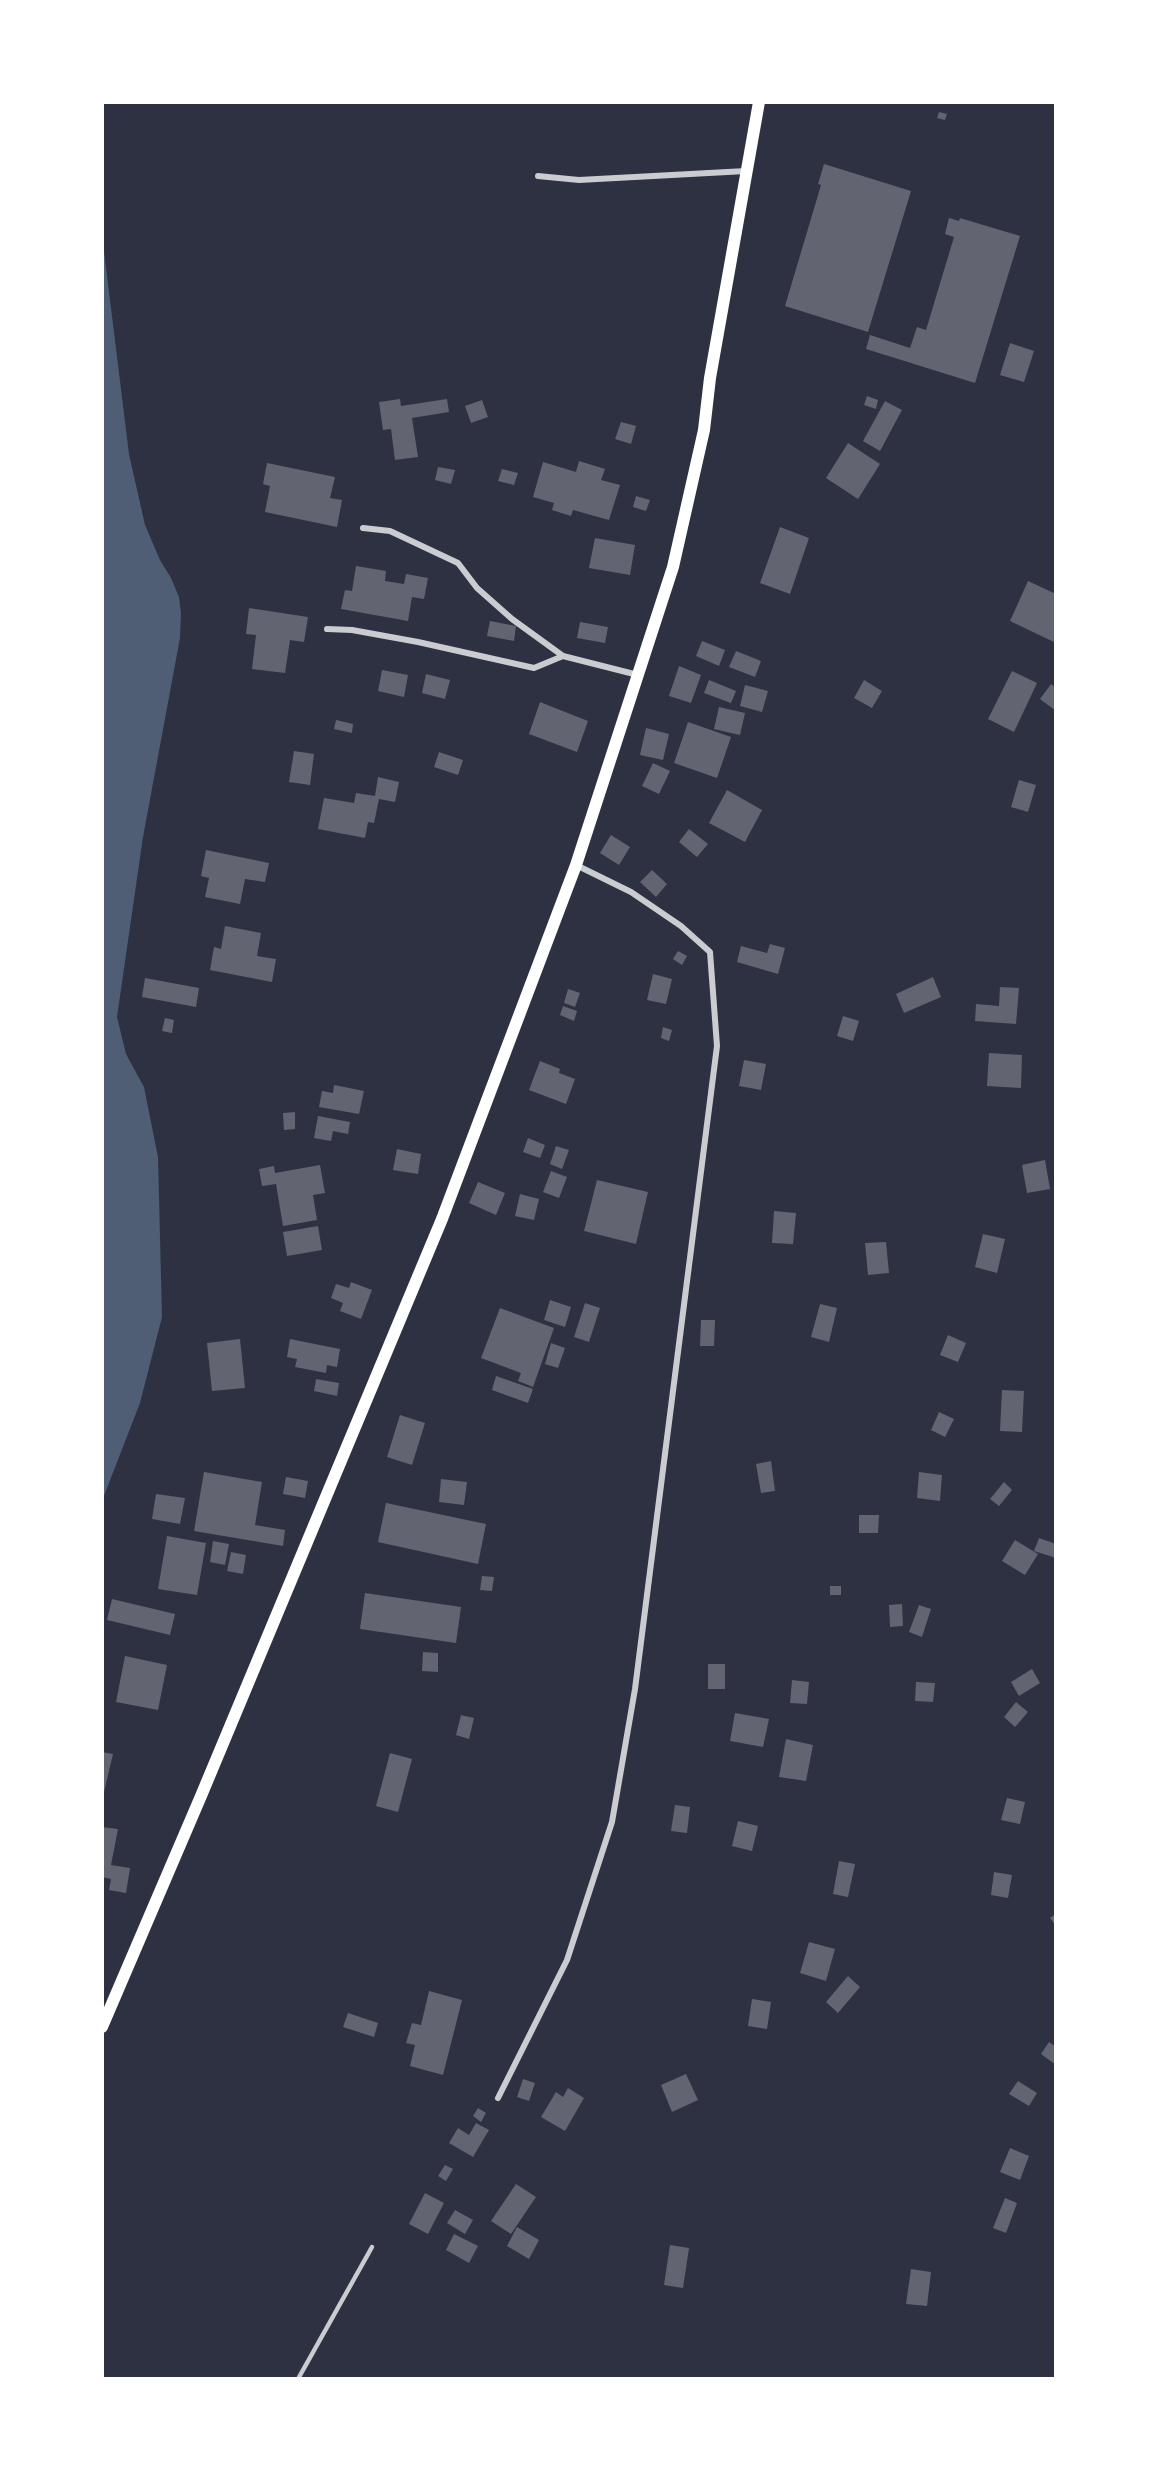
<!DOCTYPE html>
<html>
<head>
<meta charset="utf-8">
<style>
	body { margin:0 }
	#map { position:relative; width:1158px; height:2481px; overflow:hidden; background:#2d3142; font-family:"Libre Baskerville",serif }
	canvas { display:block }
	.frame { position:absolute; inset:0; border:104px solid #fff; pointer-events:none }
</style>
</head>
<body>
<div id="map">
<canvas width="1158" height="2481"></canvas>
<div class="frame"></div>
</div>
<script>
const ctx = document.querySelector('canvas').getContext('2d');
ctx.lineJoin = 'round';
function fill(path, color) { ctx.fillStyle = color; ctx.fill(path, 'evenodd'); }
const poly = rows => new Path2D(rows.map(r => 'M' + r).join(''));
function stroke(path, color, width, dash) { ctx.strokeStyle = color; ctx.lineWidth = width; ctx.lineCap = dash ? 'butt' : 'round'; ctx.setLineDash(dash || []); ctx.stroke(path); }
fill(poly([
	[102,235,129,454,145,525,160,560,171,578,179,597,181,613,180,638,143,837,117,1017,126,1054,144,1087,158,1157,162,1317,140,1403,102,1501]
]), '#4f5d75');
fill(poly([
	[939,112,947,114,945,120,937,118],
	[824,164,911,191,868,332,785,306,821,185,818,184],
	[949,218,959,221,960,218,1020,236,975,383,866,349,870,335,910,348,917,327,926,330,954,237,945,234],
	[1010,343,1034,351,1024,382,1000,375],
	[867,396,878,400,876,409,864,405],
	[400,399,401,406,447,399,449,412,412,418,418,457,395,460,391,429,383,430,379,402],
	[482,400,488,417,471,423,465,406],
	[885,401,902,410,880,451,863,441],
	[621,422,636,426,631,444,615,439],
	[848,443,880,464,858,499,826,478],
	[579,461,605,469,601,480,620,485,609,520,573,510,571,516,552,510,554,503,533,497,543,462,576,472],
	[267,463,335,477,330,498,342,500,337,527,265,512,270,486,263,484],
	[438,467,455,470,451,484,435,480],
	[502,469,518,473,514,485,498,481],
	[636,496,650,500,646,511,633,507],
	[780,527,809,538,790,594,760,583],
	[595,538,635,545,630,575,589,568],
	[356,566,386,571,385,581,404,584,406,574,428,578,424,599,412,597,408,621,341,609,345,590,352,591],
	[1028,581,1056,594,1056,643,1010,621],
	[249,608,308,617,304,642,290,640,285,673,252,669,256,635,246,634],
	[490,621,516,626,514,641,487,636],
	[580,622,608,627,605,643,577,638],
	[702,641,725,650,719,666,696,656],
	[736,651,761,661,755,677,729,667],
	[679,666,701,675,691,703,669,696],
	[382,670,408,675,404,697,378,691],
	[1012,671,1037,683,1014,732,988,719],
	[426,674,450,680,445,699,422,693],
	[709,680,736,691,731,703,704,693],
	[864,680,882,691,872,708,854,698],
	[1051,684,1056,688,1056,711,1040,699],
	[745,685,768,691,762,712,740,706],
	[540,702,588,721,577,752,529,734],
	[719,707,745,713,740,735,714,729],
	[336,720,353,724,352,733,334,729],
	[688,722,731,737,717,778,674,763],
	[646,728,669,734,663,760,640,755],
	[294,751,314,754,310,785,289,782],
	[439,752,463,760,458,775,434,767],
	[653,763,670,771,659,794,642,786],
	[378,777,399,782,395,802,379,799,374,823,368,822,365,838,318,829,324,798,354,803,356,793,375,796],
	[1019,780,1036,785,1028,812,1011,807],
	[727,790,762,810,745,842,709,823],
	[689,829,708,844,697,857,679,842],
	[611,835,630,847,619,865,600,853],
	[206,850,269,863,265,882,245,879,240,904,205,897,209,878,201,876],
	[652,870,667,884,656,897,640,882],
	[225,926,261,933,257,956,276,959,272,982,210,970,214,947,221,949],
	[770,944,785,948,778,974,737,962,741,946,767,953],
	[678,951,687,956,682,965,673,959],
	[653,974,672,979,666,1004,647,1000],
	[933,977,941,997,904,1013,896,994],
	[145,978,199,988,196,1007,142,997],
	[1000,987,1019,988,1016,1024,975,1021,976,1004,999,1006],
	[568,989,580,993,575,1007,564,1003],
	[563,1006,577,1011,574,1021,560,1015],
	[843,1016,859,1021,853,1041,837,1036],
	[165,1018,174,1020,172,1033,162,1031],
	[663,1027,672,1030,669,1041,661,1038],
	[989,1053,1022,1055,1021,1088,987,1086],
	[744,1060,766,1064,761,1090,739,1086],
	[540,1061,560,1069,559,1073,575,1079,566,1104,529,1090],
	[334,1085,364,1091,359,1114,319,1107,322,1091,333,1093],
	[295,1112,295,1129,284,1130,283,1113],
	[318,1116,350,1122,348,1134,333,1131,331,1141,314,1138],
	[528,1138,545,1145,540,1158,523,1152],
	[556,1146,569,1150,562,1169,550,1164],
	[397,1149,421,1154,418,1174,393,1170],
	[1045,1160,1050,1189,1027,1193,1022,1165],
	[320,1165,325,1193,313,1195,317,1220,283,1226,276,1184,262,1186,259,1169,274,1166,275,1173],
	[551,1171,567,1177,559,1198,543,1192],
	[597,1180,648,1192,636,1244,584,1231],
	[478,1182,505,1193,496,1215,469,1203],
	[520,1194,539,1199,534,1220,515,1216],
	[774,1211,796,1213,793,1244,772,1243],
	[318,1226,322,1250,287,1256,283,1232],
	[983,1234,1005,1239,997,1273,975,1267],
	[886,1242,889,1273,868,1275,865,1243],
	[351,1282,372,1290,361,1319,340,1311,343,1303,331,1298,336,1284,349,1288],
	[550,1300,571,1307,565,1327,544,1320],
	[585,1303,600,1308,589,1342,574,1337],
	[820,1304,837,1308,829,1342,811,1337],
	[500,1308,554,1328,533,1387,518,1381,521,1373,481,1358],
	[701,1320,715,1320,714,1346,700,1346],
	[948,1335,966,1343,958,1362,940,1355],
	[240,1339,245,1388,212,1391,207,1343],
	[290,1339,340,1349,337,1367,327,1365,326,1373,295,1367,297,1359,287,1357],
	[551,1343,565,1348,558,1368,545,1364],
	[496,1376,533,1389,528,1403,492,1390],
	[316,1379,339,1383,337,1396,314,1391],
	[1002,1390,1024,1391,1022,1432,1000,1431],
	[939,1412,954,1419,945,1437,931,1430],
	[400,1415,425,1423,412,1465,387,1457],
	[771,1461,775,1491,761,1493,756,1464],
	[204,1472,262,1482,255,1525,285,1530,283,1546,194,1531],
	[919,1472,942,1475,940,1501,917,1498],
	[286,1477,308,1481,305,1498,283,1494],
	[441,1479,467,1482,464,1505,439,1502],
	[1004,1482,1012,1490,999,1506,990,1499],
	[156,1494,185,1498,180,1524,152,1519],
	[386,1503,486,1524,478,1564,378,1542],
	[859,1515,879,1515,878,1533,859,1533],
	[167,1536,206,1543,197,1595,158,1589],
	[1039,1538,1056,1544,1056,1558,1034,1551],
	[1015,1540,1038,1554,1025,1575,1002,1561],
	[213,1541,229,1544,225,1565,210,1562],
	[231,1552,246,1555,243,1574,227,1571],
	[482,1576,494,1577,492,1591,480,1590],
	[830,1586,841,1586,841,1595,830,1595],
	[365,1593,461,1607,456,1643,360,1629],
	[112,1599,175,1614,170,1635,107,1620],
	[902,1604,903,1626,890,1627,889,1605],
	[919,1605,931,1609,922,1637,909,1632],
	[423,1652,438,1653,438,1672,422,1671],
	[125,1656,167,1665,158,1710,116,1702],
	[708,1664,725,1664,725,1689,708,1689],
	[1032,1669,1040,1683,1019,1696,1011,1682],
	[792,1680,809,1682,807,1704,790,1703],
	[916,1682,935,1683,933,1702,915,1701],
	[1016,1702,1028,1712,1015,1727,1004,1717],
	[735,1713,769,1719,763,1747,730,1741],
	[461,1715,474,1718,469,1739,456,1735],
	[786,1739,813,1745,806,1781,779,1777],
	[102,1752,113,1754,104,1792,102,1792],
	[390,1753,412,1759,398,1812,376,1806],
	[1007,1798,1025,1802,1020,1824,1001,1820],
	[675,1805,690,1807,687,1833,671,1831],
	[738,1821,758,1826,752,1851,732,1846],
	[102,1827,118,1829,111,1865,130,1868,126,1893,109,1890,111,1879,102,1877],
	[839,1861,855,1864,848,1897,833,1894],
	[994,1872,1012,1875,1008,1898,991,1895],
	[1056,1914,1056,1926,1050,1918],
	[809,1942,835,1949,826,1981,800,1973],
	[848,1976,860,1987,838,2013,826,2002],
	[429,1991,462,2000,443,2075,410,2066,415,2045,406,2043,412,2023,421,2025],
	[752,1999,771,2002,767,2029,748,2026],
	[348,2013,378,2023,374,2037,343,2027],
	[1049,2042,1056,2047,1056,2065,1041,2054],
	[686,2074,698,2100,672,2112,661,2085],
	[523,2079,535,2083,529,2101,517,2097],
	[1018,2081,1037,2093,1029,2106,1009,2094],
	[568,2088,584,2098,565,2131,541,2117,556,2092,563,2097],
	[478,2108,486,2113,481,2122,473,2116],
	[476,2123,489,2130,473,2157,449,2143,458,2128,469,2135],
	[1010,2148,1029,2156,1020,2180,1000,2172],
	[445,2165,453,2169,446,2181,438,2176],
	[516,2184,536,2197,511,2234,491,2221],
	[425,2193,444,2203,428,2234,409,2224],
	[1005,2198,1017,2203,1006,2233,993,2228],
	[455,2210,473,2220,465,2234,447,2223],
	[517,2227,539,2240,529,2259,507,2246],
	[454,2234,478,2246,469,2263,446,2250],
	[670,2245,689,2248,683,2288,664,2285],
	[911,2269,931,2272,927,2306,906,2304]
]), '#626471');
stroke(poly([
	[298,2379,372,2247]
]), '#caccd0', 4.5);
stroke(poly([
	[538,176,579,180,746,171],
	[363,528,390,531,458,563,477,588,512,619,563,656,638,675],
	[327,629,352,630,418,642,534,668,563,656],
	[498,2098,567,1960,612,1822,635,1689,717,1046,710,952,681,926,631,892,576,865]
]), '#caccd0', 6);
stroke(poly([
	[102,2027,201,1796,442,1219,576,865,673,567,704,430,710,378,759,102]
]), '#fff', 12);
</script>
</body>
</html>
